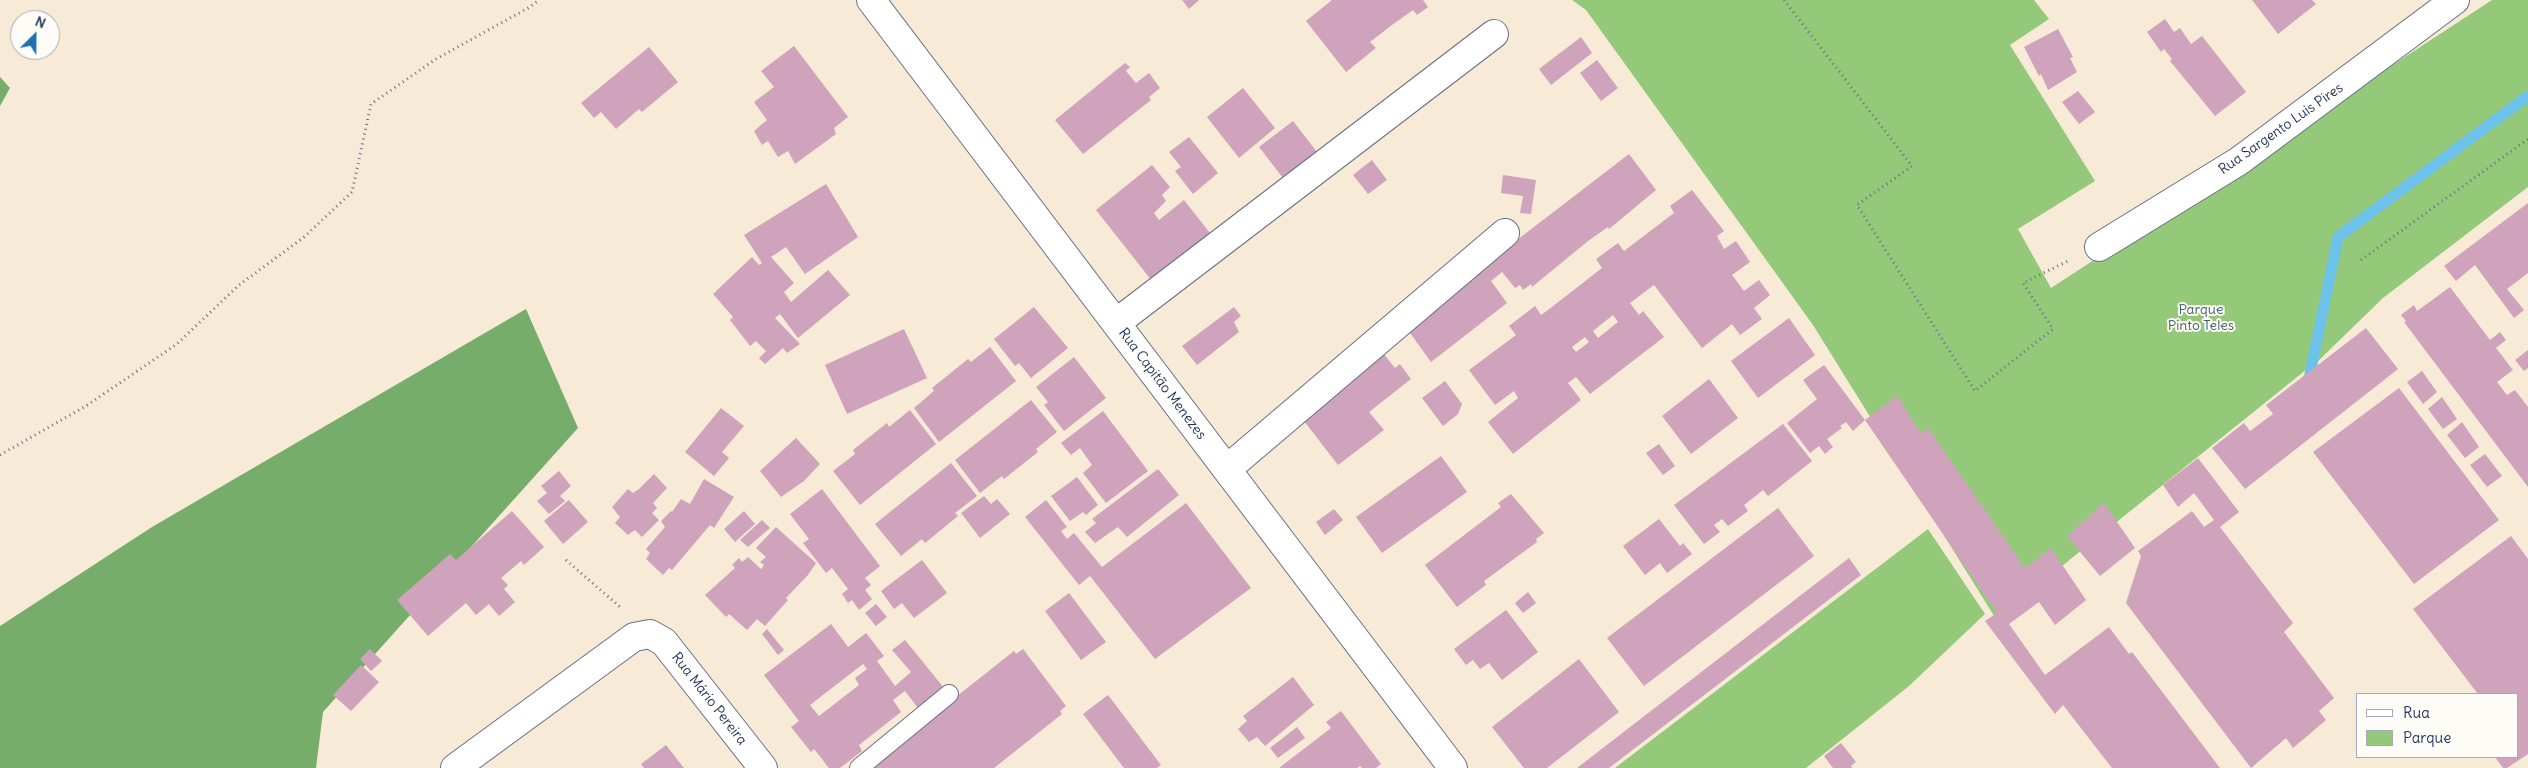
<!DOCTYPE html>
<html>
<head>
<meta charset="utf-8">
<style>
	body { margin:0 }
	#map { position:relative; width:2528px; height:768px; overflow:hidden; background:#f7ead7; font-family:Delius,sans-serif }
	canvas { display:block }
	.legend { position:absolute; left:2356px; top:693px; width:162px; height:65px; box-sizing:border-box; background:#fdfcf7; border:1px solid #a3aaba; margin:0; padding:6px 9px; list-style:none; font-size:15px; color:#1b2f5e }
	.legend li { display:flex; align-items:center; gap:10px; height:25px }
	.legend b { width:25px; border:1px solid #a3aaba }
	.north { position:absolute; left:10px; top:10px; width:50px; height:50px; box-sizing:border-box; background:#fdfcf7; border:1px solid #a3aaba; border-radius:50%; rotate:23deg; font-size:14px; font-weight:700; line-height:20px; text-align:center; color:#1b2f5e }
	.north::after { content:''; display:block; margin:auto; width:18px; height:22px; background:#1f6fb2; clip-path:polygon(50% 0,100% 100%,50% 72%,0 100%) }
</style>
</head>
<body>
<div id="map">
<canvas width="2528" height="768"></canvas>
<ul class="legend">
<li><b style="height:6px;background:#fff"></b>Rua</li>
<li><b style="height:14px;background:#94c97a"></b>Parque</li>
</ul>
<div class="north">N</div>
</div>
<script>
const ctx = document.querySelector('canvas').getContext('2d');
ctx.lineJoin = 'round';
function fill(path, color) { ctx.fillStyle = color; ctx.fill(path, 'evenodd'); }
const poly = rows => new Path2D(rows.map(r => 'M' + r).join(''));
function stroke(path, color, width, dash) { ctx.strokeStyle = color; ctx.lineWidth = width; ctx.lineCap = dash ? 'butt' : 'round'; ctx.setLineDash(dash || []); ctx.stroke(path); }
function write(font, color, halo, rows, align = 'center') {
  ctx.font = font + ' Delius,sans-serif'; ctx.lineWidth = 4; ctx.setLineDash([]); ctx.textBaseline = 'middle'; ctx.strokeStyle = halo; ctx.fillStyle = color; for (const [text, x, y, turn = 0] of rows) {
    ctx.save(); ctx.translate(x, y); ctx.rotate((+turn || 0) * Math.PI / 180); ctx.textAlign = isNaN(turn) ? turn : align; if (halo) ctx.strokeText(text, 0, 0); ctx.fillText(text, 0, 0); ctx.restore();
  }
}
fill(poly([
	[1572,0,2034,0,2049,19,2010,45,2095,181,2018,229,2051,288,2492,0,2528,0,2528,93,2335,234,2307,369,1996,619,1813,325,1586,10],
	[2528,100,2528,187,2383,298,2316,363,2341,241],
	[1928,529,1985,614,1909,686,1806,768,1615,768]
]), '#94c97a');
fill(poly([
	[0,77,10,88,0,106],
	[526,309,578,428,323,712,316,768,0,768,0,626,152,527]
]), '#77ad6a');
stroke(poly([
	[2308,384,2338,237,2528,96]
]), '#6dc2ea', 11);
fill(poly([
	[1182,0,1199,0,1189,9],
	[1332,0,1423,0,1428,7,1417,15,1413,10,1392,25,1370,42,1376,48,1346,72,1306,21],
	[2252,0,2312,0,2316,4,2278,34],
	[2165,19,2174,32,2180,28,2191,44,2202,36,2246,92,2215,116,2170,61,2172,59,2164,49,2161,52,2147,32],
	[2058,29,2073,57,2070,58,2077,72,2048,90,2041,74,2039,76,2024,47],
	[1581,37,1592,53,1551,85,1539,69],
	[794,46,848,117,834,128,836,134,795,164,788,151,778,157,768,141,762,145,754,131,767,120,754,102,774,87,761,71],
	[649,47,678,82,642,112,639,109,616,129,601,112,594,118,581,103],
	[1597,60,1618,88,1601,101,1580,73],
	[1125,63,1130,67,1126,71,1136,83,1149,73,1160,88,1149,97,1151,100,1083,154,1055,120],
	[1243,88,1275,128,1239,158,1207,117],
	[2078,91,2095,112,2079,124,2062,102],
	[1293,121,1317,152,1283,178,1259,147],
	[1189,137,1218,173,1193,194,1175,171,1181,167,1169,152],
	[1629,154,1656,190,1609,229,1608,227,1588,241,1532,287,1531,284,1523,290,1520,285,1515,288,1502,272,1491,281,1507,303,1431,362,1405,326],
	[1372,160,1387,180,1368,194,1353,175],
	[1152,165,1170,187,1162,195,1166,201,1154,213,1159,220,1184,200,1210,233,1152,281,1096,210],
	[1503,175,1536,180,1531,214,1520,213,1523,196,1501,193],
	[826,184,858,237,805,274,786,247,771,257,794,283,784,292,791,302,828,270,850,295,798,338,780,314,775,318,800,344,787,353,783,348,765,364,759,358,766,351,756,341,750,346,730,320,733,317,713,294,752,257,759,265,762,263,744,235],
	[1692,190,1724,231,1717,236,1724,249,1736,241,1750,262,1732,275,1744,291,1759,280,1770,295,1754,308,1762,319,1740,335,1732,324,1702,348,1654,285,1630,303,1639,315,1643,311,1664,337,1590,394,1576,377,1568,383,1581,400,1513,454,1488,422,1518,398,1514,391,1495,405,1469,370,1516,335,1509,326,1535,306,1541,315,1548,310,1602,268,1596,259,1618,243,1624,251,1674,213,1670,206],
	[1613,315,1618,322,1598,338,1593,331],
	[1585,337,1589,342,1576,352,1572,347],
	[2528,203,2528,273,2507,289,2524,310,2514,318,2475,265,2456,281,2444,266],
	[2450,287,2490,340,2500,332,2506,340,2496,348,2513,370,2497,382,2507,395,2515,390,2528,407,2528,487,2404,322,2406,321,2401,315,2414,305,2417,311],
	[1034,307,1068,348,1031,378,1019,363,1015,366,994,339],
	[1234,307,1241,316,1234,322,1239,332,1197,365,1182,346],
	[1789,318,1815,355,1758,398,1731,361],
	[2366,328,2398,369,2245,489,2212,448,2244,423,2250,431,2273,414,2266,405],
	[904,329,927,378,847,414,825,365],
	[990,347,1016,381,939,442,914,408,934,391,932,388,968,359,971,362],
	[2528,350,2528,368,2524,371,2515,360],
	[1383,353,1395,368,1400,364,1411,379,1369,412,1384,430,1338,465,1301,417],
	[1074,357,1106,398,1064,431,1044,405,1048,402,1036,387],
	[1824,365,1865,420,1897,396,1921,433,1928,428,2025,568,2051,548,2086,600,2055,625,2039,602,2009,624,2045,675,2109,627,2129,654,2132,652,2220,768,2112,768,2063,705,2055,714,1985,621,1997,613,1865,420,1853,431,1846,422,1840,426,1842,428,1827,439,1833,447,1825,454,1819,446,1810,453,1787,423,1817,399,1803,380],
	[2422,371,2437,392,2423,404,2407,382],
	[1709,379,1738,418,1691,454,1662,416],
	[1445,381,1462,404,1458,414,1443,426,1422,398],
	[2399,388,2499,520,2414,584,2313,452],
	[2442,397,2457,419,2443,429,2428,409],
	[1031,400,1057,432,1036,449,1038,452,1004,479,1002,476,980,493,955,460],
	[721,408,744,426,722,452,729,458,714,476,685,452],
	[910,410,936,444,860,505,833,471,855,454,853,450,887,423,889,427],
	[1103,411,1148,471,1106,503,1083,473,1092,465,1080,448,1071,455,1061,443],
	[2462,422,2479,447,2465,458,2447,435],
	[1783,424,1812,461,1768,496,1763,490,1744,505,1748,511,1728,526,1722,519,1714,525,1720,532,1704,544,1674,505],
	[796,438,820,464,804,481,781,497,760,471],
	[1659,444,1675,466,1663,475,1646,453],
	[2485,454,2502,476,2487,487,2470,465],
	[1441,456,1467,492,1382,553,1356,517],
	[2198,458,2239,512,2220,527,2293,623,2284,632,2334,698,2319,711,2326,720,2293,748,2286,738,2251,768,2126,603,2141,556,2138,551,2192,511,2204,527,2214,520,2194,493,2178,507,2163,485],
	[951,463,977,496,955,513,958,516,925,543,922,539,901,556,875,524],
	[1158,469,1179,495,1127,537,1118,527,1095,543,1085,532,1096,523,1092,519],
	[559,471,571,486,560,496,565,501,549,514,537,501,547,493,541,486],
	[654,474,667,488,653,503,657,508,652,513,659,520,642,537,635,530,628,535,615,523,620,517,612,507,628,489,633,493,639,489],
	[1077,477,1098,505,1086,515,1083,512,1070,521,1051,496],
	[704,479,734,497,714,528,710,525,672,570,669,568,663,575,646,559,650,553,646,549,665,527,661,521,671,511,672,512,681,499,690,504],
	[822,489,880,566,865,578,871,585,865,590,872,599,859,610,852,600,848,603,842,594,848,589,832,568,826,573,803,543,809,539,790,514],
	[1511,494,1544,533,1536,539,1537,542,1484,581,1486,585,1457,607,1425,565,1501,507,1498,503],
	[984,496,991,504,997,499,1010,514,980,538,961,513],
	[569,500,588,522,563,544,544,521],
	[1046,500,1067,527,1061,531,1067,539,1074,533,1102,567,1186,503,1251,588,1155,659,1090,576,1079,585,1025,517],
	[2104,503,2135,548,2100,576,2067,536],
	[1778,508,1814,556,1644,686,1607,638],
	[1334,509,1343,520,1325,535,1316,522],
	[512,511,544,547,524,565,521,561,501,578,508,585,504,589,515,602,499,616,489,604,476,615,466,603,428,636,397,600,450,554,456,560],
	[744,511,755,524,735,542,724,529],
	[1659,519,1680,546,1683,543,1692,554,1667,573,1660,563,1645,575,1623,546],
	[762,520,770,528,748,547,740,540],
	[776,527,816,563,808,575,786,598,788,600,765,626,757,619,747,630,729,614,726,617,705,595,735,568,732,565,739,558,742,562,748,557,761,569,764,565,760,562,766,557,756,548],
	[2511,536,2528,559,2528,754,2507,768,2503,768,2495,757,2517,757,2517,694,2478,694,2413,609],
	[1849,558,1861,575,1609,768,1577,768],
	[922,560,947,593,914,618,902,603,894,609,881,591],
	[1528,592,1536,603,1523,613,1515,603],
	[1069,593,1106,642,1081,660,1045,611],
	[876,604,887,617,876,626,865,613],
	[1506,610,1538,652,1502,680,1489,663,1480,669,1473,660,1466,665,1454,649],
	[831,624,848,647,866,633,884,656,877,661,895,686,911,672,892,650,905,640,944,688,918,708,905,691,893,700,901,712,859,745,862,751,840,768,829,768,814,749,811,752,791,727,799,721,764,675],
	[863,664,867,669,855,678,859,685,819,716,810,705],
	[767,629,784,650,778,655,762,634],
	[370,649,382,661,371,671,360,659],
	[1023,649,1066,706,1060,711,1062,714,994,768,866,768,1014,651,1016,654],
	[1579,659,1619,712,1547,768,1524,768,1492,727],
	[361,665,379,682,351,711,333,695],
	[1293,677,1314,705,1265,746,1257,737,1249,742,1238,729,1247,721,1243,716],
	[1108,695,1161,765,1157,768,1124,768,1083,714],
	[1341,711,1381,764,1376,768,1362,768,1360,766,1357,768,1279,768,1331,728,1326,722],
	[1297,727,1305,738,1278,758,1270,748],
	[1841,743,1856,762,1851,766,1852,768,1833,768,1824,756],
	[666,745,684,768,644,768,641,764]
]), '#cea3bb');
const lane = poly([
	[859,768,949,694]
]);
const street = poly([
	[2099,247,2239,161,2455,0],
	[1116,323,1494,34],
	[1227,469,1505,233],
	[455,768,634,637,650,634,664,642,763,768]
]);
const secondary = poly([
	[871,0,1453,768]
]);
stroke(lane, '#687088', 20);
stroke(street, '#687088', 30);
stroke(secondary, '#687088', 30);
stroke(poly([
	[1784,0,1912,166,1857,205,1975,391,2053,329,2023,283,2070,260],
	[2361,260,2528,139],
	[0,455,86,406,177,344,239,285,303,238,352,192,371,104,436,59,530,7,539,0],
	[566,560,620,607]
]), '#687088', 3, [1, 4]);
stroke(lane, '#fff', 18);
stroke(street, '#fff', 28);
stroke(secondary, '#fff', 28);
write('14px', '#1b2f5e', '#fdfcf7', [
	["Rua Sargento Luis Pires",2281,129,-35],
	["Rua Capitão Menezes",1162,384,53],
	["Rua Mário Pereira",709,699,52]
]);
write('14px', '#3f5d66', '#fdfcf7', [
	["Parque",2201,310],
	["Pinto Teles",2201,326]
]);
</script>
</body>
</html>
